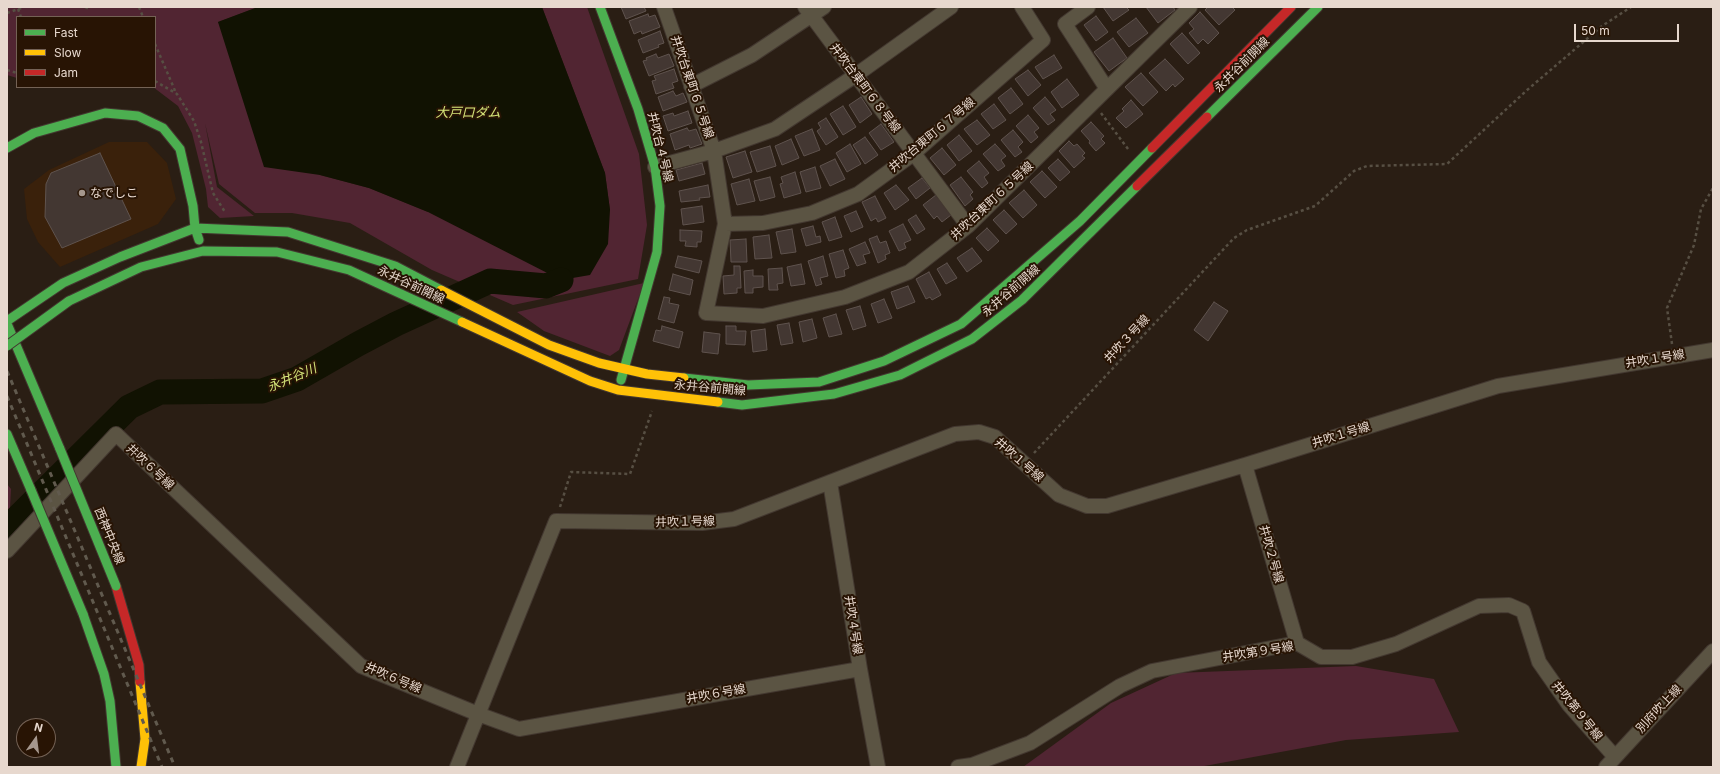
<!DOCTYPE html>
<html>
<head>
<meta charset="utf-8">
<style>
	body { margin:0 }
	#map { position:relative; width:1720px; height:774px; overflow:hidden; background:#2a1e14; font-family:Inter,sans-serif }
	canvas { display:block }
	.frame { position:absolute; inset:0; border:8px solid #e7d8ce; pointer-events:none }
	.legend { position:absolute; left:16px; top:16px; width:140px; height:72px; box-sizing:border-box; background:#281404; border:1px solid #746255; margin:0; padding:5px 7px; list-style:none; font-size:12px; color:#e7d8ce }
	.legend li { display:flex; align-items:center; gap:8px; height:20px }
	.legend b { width:20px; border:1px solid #746255 }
	.north { position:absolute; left:16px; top:718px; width:40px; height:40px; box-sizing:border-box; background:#281404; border:1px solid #746255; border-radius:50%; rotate:14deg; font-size:11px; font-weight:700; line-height:16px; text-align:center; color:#e7d8ce }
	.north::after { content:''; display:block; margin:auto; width:14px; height:18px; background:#a5978d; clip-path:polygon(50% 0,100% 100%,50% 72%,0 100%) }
	.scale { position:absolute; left:1574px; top:24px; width:105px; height:18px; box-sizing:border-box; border:2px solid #e7d8ce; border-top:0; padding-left:5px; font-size:12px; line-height:14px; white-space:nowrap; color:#e7d8ce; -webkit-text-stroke:3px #281404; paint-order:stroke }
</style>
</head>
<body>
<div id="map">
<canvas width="1720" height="774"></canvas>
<div class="frame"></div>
<ul class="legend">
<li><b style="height:5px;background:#4caf50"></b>Fast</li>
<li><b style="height:5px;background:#ffc107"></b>Slow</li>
<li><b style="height:5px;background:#c62828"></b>Jam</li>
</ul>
<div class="north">N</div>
<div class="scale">50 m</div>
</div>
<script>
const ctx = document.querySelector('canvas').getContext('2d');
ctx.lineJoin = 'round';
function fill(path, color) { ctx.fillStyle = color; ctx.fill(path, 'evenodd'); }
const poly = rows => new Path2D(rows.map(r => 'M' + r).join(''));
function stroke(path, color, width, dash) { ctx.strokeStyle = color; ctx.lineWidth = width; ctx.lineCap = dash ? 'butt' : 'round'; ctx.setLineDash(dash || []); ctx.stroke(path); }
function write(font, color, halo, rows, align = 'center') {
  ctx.font = font + ' Inter,"Noto Sans JP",sans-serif'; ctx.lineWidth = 4; ctx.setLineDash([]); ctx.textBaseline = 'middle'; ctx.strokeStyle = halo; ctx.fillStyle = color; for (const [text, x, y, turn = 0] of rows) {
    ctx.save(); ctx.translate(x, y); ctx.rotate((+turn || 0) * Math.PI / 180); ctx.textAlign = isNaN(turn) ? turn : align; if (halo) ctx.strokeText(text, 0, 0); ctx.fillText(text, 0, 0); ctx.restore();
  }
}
fill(poly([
	[109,142,147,142,167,163,176,199,158,224,60,267,38,242,27,219,24,189,49,170]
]), '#3a210b');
fill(poly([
	[7,7,258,7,218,22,320,175,369,188,428,212,610,210,605,173,542,7,587,7,639,154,647,225,638,279,513,305,432,270,350,223,292,213,255,213,219,184,205,123,217,187,254,216,220,218,208,207,206,189,192,133,178,106,153,87,155,87,155,17,17,17,17,78,7,75],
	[644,283,619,350,610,356,544,331,517,312],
	[7,484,11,489,10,508,7,511],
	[1356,666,1434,679,1459,732,1346,740,1199,767,1023,767,1111,703,1176,673]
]), '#512532');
fill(poly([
	[258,7,542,7,605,173,610,210,608,244,590,275,561,280,428,212,369,188,320,175,264,167,218,22]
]), '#111202');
stroke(poly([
	[7,528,129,407,160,392,262,391,297,379,358,344,396,324,490,281,546,286,561,280]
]), '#111202', 25);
const building = poly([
	[621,7,644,7,646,11,626,19,621,7],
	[1103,7,1126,7,1129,10,1113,21,1103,7],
	[1146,7,1173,7,1175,10,1158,23,1146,7],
	[1208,7,1232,7,1235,10,1219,25,1205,10,1208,7],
	[1200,12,1219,33,1208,44,1203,39,1198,44,1189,33,1194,29,1189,23,1200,12],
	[648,14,649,17,655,15,660,27,642,34,641,31,634,34,629,21,648,14],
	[1096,16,1108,32,1096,41,1084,25,1096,16],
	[1136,18,1148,33,1129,47,1117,32,1136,18],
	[660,31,664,43,658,45,659,47,643,53,638,40,660,31],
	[1182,33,1200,53,1188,64,1170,44,1182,33],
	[1113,38,1127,58,1109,71,1094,52,1113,38],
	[656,54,658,58,669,54,674,66,649,76,643,61,647,60,646,58,656,54],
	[1054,55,1062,68,1043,79,1035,67,1054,55],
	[1165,59,1184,79,1175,87,1173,84,1166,91,1149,73,1165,59],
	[674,69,678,81,672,83,674,88,656,94,652,81,656,80,654,76,674,69],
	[1028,70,1041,85,1028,96,1015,79,1028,70],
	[1141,73,1158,92,1143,106,1125,87,1141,73],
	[1067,79,1079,95,1062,108,1051,92,1067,79],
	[1011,88,1023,104,1010,114,998,98,1011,88],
	[673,91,676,96,683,93,687,102,663,111,658,97,673,91],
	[861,97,872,114,860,123,849,105,861,97],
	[1045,97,1056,110,1050,114,1055,120,1048,125,1033,108,1045,97],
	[1131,100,1143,114,1126,128,1116,118,1124,111,1122,109,1131,100],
	[994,104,1006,120,993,129,981,114,994,104],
	[843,106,856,127,843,135,830,114,843,106],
	[688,111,692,123,668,131,663,116,673,113,674,116,688,111],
	[1028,115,1039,128,1034,132,1038,137,1031,143,1016,126,1028,115],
	[826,118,838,137,826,145,817,131,821,128,818,123,826,118],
	[977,120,990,135,977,145,964,129,977,120],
	[1091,122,1104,136,1101,139,1105,143,1096,151,1089,143,1090,141,1081,131,1091,122],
	[881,124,894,142,881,150,869,133,881,124],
	[687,128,689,131,696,129,702,144,690,148,689,145,675,150,670,134,687,128],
	[812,129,820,150,804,156,795,136,812,129],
	[1013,130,1023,142,1018,147,1022,152,1015,157,1001,140,1013,130],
	[959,135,972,151,959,161,947,145,959,135],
	[865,137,878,155,865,164,853,145,865,137],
	[791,139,799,158,782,165,775,146,791,139],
	[1069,141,1074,146,1077,144,1085,153,1082,156,1085,158,1074,168,1059,151,1069,141],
	[850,144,861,164,847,172,836,153,850,144],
	[995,144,1006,156,1001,160,1005,166,998,171,983,154,995,144],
	[770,146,776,166,757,172,750,152,770,146],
	[942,148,956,165,944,175,930,158,942,148],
	[745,151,752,172,733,178,726,157,745,151],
	[100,153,131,219,62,248,45,217,46,184,51,173,100,153],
	[835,159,845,179,830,186,820,166,835,159],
	[1058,159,1070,172,1060,181,1048,168,1058,159],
	[979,161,989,173,984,177,988,183,982,188,967,171,979,161],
	[702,163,705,174,679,181,676,170,702,163],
	[815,167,821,188,806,192,800,172,815,167],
	[1042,171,1057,187,1045,198,1030,182,1042,171],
	[795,172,801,193,784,198,780,184,783,183,781,177,795,172],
	[770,177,775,197,760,201,754,181,770,177],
	[961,177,973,192,970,195,973,199,965,206,950,185,961,177],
	[922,178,930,188,916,199,908,188,922,178],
	[749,179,755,201,737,205,731,184,749,179],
	[708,185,710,197,699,198,700,200,681,202,679,191,708,185],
	[896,185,909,200,895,210,884,193,896,185],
	[1024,190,1037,205,1023,218,1009,203,1024,190],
	[936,195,951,215,942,222,937,216,934,219,923,205,936,195],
	[875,196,886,218,878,222,876,218,871,221,862,202,875,196],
	[702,206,704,222,683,225,681,209,702,206],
	[1004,210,1017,224,1006,234,993,220,1004,210],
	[856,211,863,227,851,232,844,216,856,211],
	[916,215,925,229,917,234,908,220,916,215],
	[835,217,842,237,829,241,822,222,835,217],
	[903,224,911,240,904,243,906,248,899,251,889,231,903,224],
	[813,226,816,237,820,236,821,242,806,246,801,229,813,226],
	[987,228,999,241,988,251,976,238,987,228],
	[792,229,796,252,781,254,776,232,792,229],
	[680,230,702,231,701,242,697,242,697,247,685,246,686,241,680,241,680,230],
	[769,235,772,258,755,259,753,237,769,235],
	[877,236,880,243,886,241,890,253,885,255,886,259,878,263,869,239,877,236],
	[746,239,747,262,731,262,730,240,746,239],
	[865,242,870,253,863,255,866,263,857,266,849,249,865,242],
	[972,248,982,261,967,272,957,258,972,248],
	[843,250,849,268,844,270,845,276,836,278,829,254,843,250],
	[678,256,702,261,699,273,675,267,678,256],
	[823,256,828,276,820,278,822,284,816,286,808,261,823,256],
	[947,263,957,278,946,284,937,269,947,263],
	[801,264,805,284,791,286,787,267,801,264],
	[734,266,740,266,741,288,737,288,737,293,724,294,723,276,734,275,734,266],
	[782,268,783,283,777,284,778,290,769,290,768,269,782,268],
	[753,270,753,276,763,276,763,287,753,288,753,293,745,293,744,271,753,270],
	[929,272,941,295,932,300,930,297,926,299,916,279,929,272],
	[673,274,693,280,690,295,669,290,673,274],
	[908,286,915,302,897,309,891,292,908,286],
	[664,297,670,298,669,303,679,305,674,323,658,319,664,297],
	[884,299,892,318,878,323,871,304,884,299],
	[1214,302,1228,311,1208,341,1194,330,1214,302],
	[860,306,866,326,853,330,846,310,860,306],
	[836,314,842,334,829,337,823,318,836,314],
	[812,319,817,338,803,342,799,322,812,319],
	[789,323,793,343,781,345,777,325,789,323],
	[662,326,683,332,679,348,653,341,656,330,661,331,662,326],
	[726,326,736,326,736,331,746,331,745,345,726,344,726,326],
	[765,329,767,350,753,352,751,331,765,329],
	[704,332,720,334,718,354,702,352,704,332]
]);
fill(building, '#433732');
stroke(building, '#5f534e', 1);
const street = poly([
	[664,7,714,151,725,224,706,313,763,316,845,297,909,272,968,226,1190,7],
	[805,7,968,226],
	[1088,7,1065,24,1107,89],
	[691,86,752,55,824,7],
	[655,167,714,151,775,129,856,75,951,7],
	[725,224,763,223,812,213,858,194,913,154,1043,40,1022,7],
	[1245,465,1297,643],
	[830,482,860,669,878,767],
	[7,551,116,434,361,666,478,714,519,729,860,669],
	[457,767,556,521,702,523,734,519,955,434,979,432,995,437,1059,495,1087,506,1107,506,1245,465,1498,386,1713,350],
	[958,767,972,765,1030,743,1120,686,1152,671,1297,643,1321,657,1352,657,1396,644,1479,606,1509,605,1523,611,1539,662,1569,705,1615,757],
	[1606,767,1713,651]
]);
const fast = poly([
	[600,7,638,109,655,167,660,206,657,252,621,380],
	[1207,117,1318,7],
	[7,148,34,133,105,113,138,116,163,128,180,149,193,206,195,228,199,240],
	[69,301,141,267,203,251,277,252,349,270,462,322],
	[7,321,63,283,120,257,195,228,288,232,395,266,441,290],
	[8,326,60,449],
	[684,378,748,385,819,382,884,361,961,324,1080,221,1152,148],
	[718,402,742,405,834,394,900,375,972,339,1022,300,1137,186],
	[7,434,31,490],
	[83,614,104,674,110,701,116,767]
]);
const slow = poly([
	[441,290,549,345,599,363,647,374,684,378],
	[462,322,590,381,618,390,718,402],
	[140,682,145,739,141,767]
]);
const jam = poly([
	[1152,148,1291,7],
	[1137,186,1207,117],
	[116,586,139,665,140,682]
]);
stroke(street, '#433830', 16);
stroke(fast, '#433830', 11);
stroke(slow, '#433830', 11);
stroke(jam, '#433830', 11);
stroke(poly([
	[85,7,87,8,91,7],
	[139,7,143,17],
	[18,9,21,17],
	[7,13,24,7],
	[155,44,176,93],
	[7,70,17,73],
	[155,81,177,94,194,121,201,142,213,193,225,212],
	[1101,113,1128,149],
	[1672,344,1667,308,1694,245,1701,209,1713,188],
	[1034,453,1234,238,1247,230,1315,206,1354,171,1367,166,1447,164,1526,91,1602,26,1631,7],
	[560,507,571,472,630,474,652,411]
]), '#574f43', 2.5, [3, 3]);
stroke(street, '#5b5443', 14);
stroke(fast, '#4caf50', 9);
stroke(slow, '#ffc107', 9);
stroke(jam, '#c62828', 9);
stroke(poly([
	[7,371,175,767],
	[7,396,162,767]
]), '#615a4e', 3, [5, 5]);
const fastBridge = poly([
	[7,346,69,301],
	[60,449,116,586],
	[31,490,83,614]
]);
stroke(fastBridge, '#433830', 11, []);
stroke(fastBridge, '#4caf50', 9);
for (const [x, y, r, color] of [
	[82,193,4,"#a5978d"]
]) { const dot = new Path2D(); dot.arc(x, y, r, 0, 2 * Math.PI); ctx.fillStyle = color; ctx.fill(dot); stroke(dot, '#281404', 1.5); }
write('12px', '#e7d8ce', '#281404', [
	["永井谷前開線",1242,65,-45],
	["井吹台東町６５号線",692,87,71],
	["井吹台東町６８号線",865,88,53],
	["井吹台東町６７号線",932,135,-40],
	["井吹台４号線",660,147,76],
	["井吹台東町６５号線",992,201,-43],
	["永井谷前開線",411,285,25],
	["永井谷前開線",1011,291,-41],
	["井吹３号線",1127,339,-47],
	["井吹１号線",1655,359,-9],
	["永井谷前開線",710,388,5],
	["井吹１号線",1341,435,-17],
	["井吹１号線",1019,460,41],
	["井吹６号線",150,467,43],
	["井吹１号線",685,522,-1],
	["西神中央線",109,536,68],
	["井吹２号線",1271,554,74],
	["井吹４号線",853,625,81],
	["井吹第９号線",1258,652,-9],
	["井吹６号線",393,678,23],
	["井吹６号線",716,694,-10],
	["別府吹上線",1659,709,-47],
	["井吹第９号線",1577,711,51]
]);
write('12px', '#e7d8ce', '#281404', [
	["なでしこ",90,193]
], 'left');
write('italic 13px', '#d4e378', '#281404', [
	["大戸口ダム",468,113],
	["永井谷川",292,378,-23]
]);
</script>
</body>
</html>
